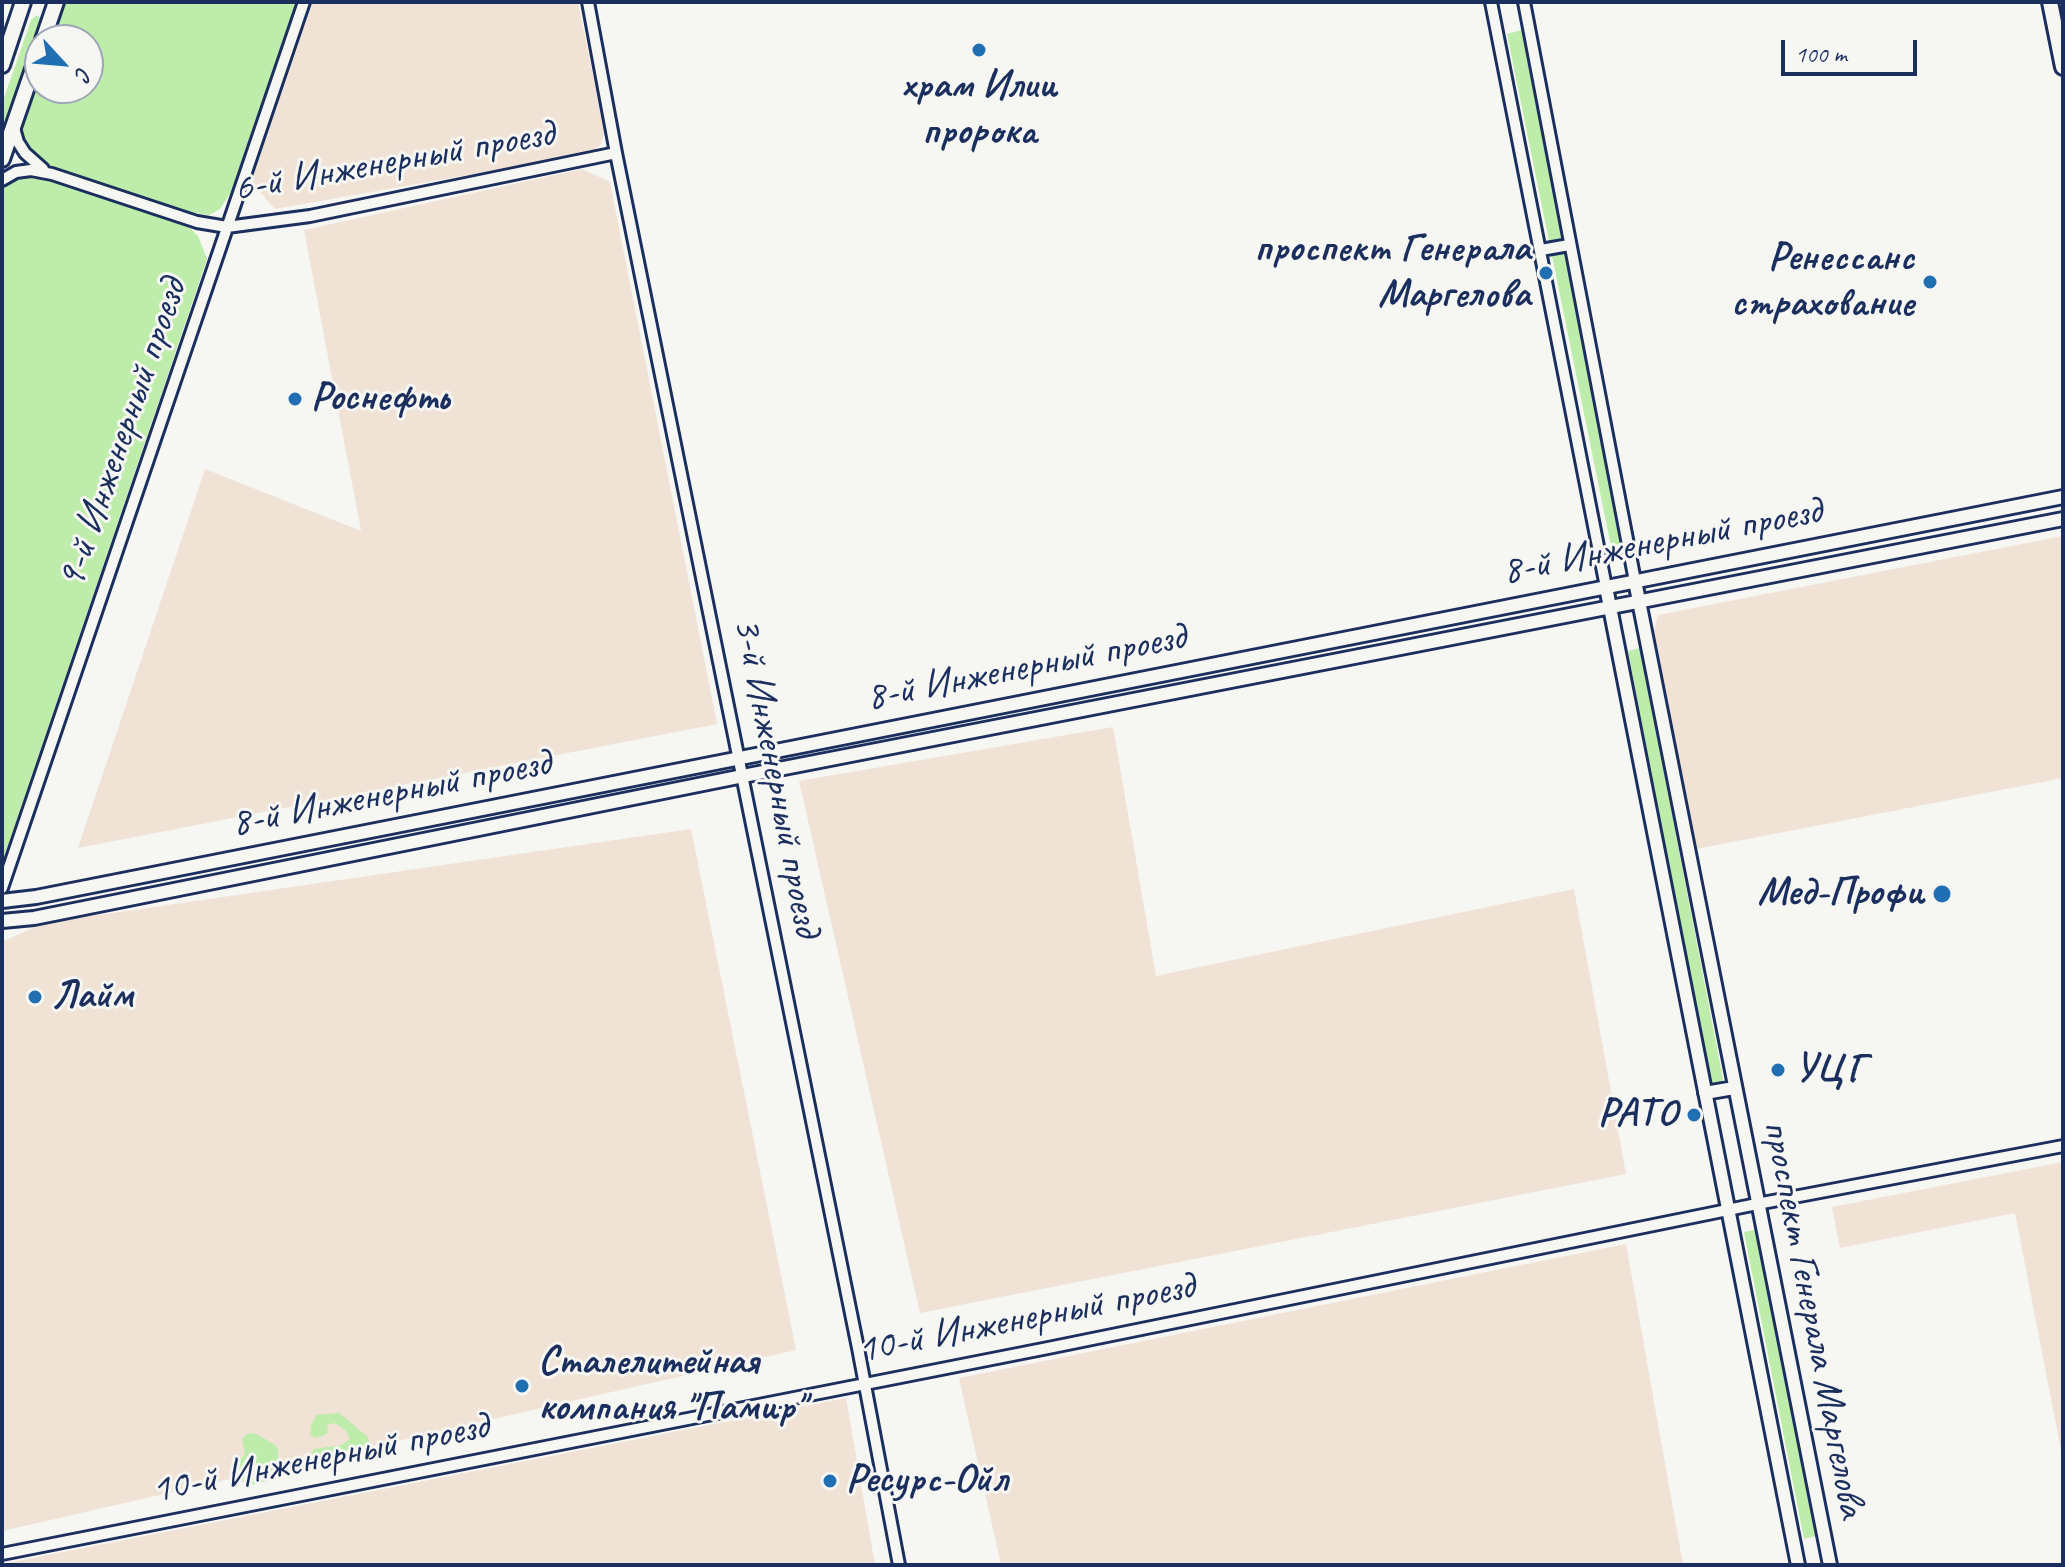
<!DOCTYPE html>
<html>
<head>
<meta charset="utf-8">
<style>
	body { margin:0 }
	#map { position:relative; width:2065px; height:1567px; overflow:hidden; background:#f6f6f2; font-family:Caveat,sans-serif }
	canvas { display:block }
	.frame { position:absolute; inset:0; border:4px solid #1b2f5e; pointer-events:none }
	.north { position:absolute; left:24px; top:24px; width:80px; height:80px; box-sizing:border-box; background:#f6f6f2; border:2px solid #9ea6b7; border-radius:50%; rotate:116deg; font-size:22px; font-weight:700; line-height:32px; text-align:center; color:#1b2f5e }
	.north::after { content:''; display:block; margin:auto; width:28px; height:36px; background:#1f6fb2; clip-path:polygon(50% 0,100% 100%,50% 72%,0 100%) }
	.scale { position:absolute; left:1781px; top:40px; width:136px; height:36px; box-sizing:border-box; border:4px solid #1b2f5e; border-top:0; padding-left:10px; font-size:24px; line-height:28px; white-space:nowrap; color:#1b2f5e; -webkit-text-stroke:6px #f6f6f2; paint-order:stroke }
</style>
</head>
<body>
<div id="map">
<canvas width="2065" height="1567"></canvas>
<div class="frame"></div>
<div class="north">С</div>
<div class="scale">100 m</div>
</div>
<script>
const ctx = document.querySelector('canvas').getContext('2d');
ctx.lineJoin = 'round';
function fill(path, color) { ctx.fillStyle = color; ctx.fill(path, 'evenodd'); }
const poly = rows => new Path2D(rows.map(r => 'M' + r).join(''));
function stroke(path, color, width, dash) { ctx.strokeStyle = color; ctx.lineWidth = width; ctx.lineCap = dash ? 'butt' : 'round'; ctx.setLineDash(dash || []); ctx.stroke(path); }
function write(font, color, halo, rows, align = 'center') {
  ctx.font = font + ' Caveat,sans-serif'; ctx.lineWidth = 6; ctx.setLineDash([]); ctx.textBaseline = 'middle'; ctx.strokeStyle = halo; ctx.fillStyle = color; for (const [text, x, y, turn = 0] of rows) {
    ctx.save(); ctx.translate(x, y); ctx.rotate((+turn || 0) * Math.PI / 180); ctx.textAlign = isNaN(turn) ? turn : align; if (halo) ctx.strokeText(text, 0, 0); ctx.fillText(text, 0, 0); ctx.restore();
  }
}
fill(poly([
	[313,2,578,2,603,124,604,133,601,144,594,151,575,156,275,209,251,182],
	[582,169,610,182,717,724,78,848,205,469,361,531,304,230],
	[2063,536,2063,778,1696,849,1654,630,1658,615],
	[1113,727,1156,976,1574,889,1626,1174,920,1313,799,781],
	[691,829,796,1350,2,1531,2,942,44,923],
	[2063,1162,2063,1461,2015,1213,1840,1248,1832,1207],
	[1626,1244,1683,1565,1001,1565,959,1378],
	[846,1398,875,1565,2,1565,2,1564]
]), '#f1e2d6');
fill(poly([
	[66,2,296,2,231,192,220,209,209,215,189,212,44,164,21,145,20,135,40,78,40,88,88,88,88,40,53,40],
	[37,15,42,20,2,137,2,104,31,20],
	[1522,30,1623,558,1614,561,1507,34],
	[26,176,37,177,189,227,198,236,207,259,2,864,2,189,7,182],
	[1640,648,1723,1079,1720,1084,1713,1086,1710,1081,1628,651],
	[1759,1229,1816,1536,1804,1539,1744,1232],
	[339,1413,368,1437,371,1450,366,1455,343,1464,316,1465,310,1456,314,1449,342,1445,350,1439,346,1431,335,1423,328,1425,327,1434,316,1438,310,1435,311,1425,316,1415],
	[255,1433,275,1445,278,1450,279,1475,273,1480,251,1485,237,1479,236,1462,245,1455,242,1439,247,1434]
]), '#beecaa');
const minor = poly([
	[588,2,616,153,858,1348,899,1565],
	[1491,2,1606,587],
	[1524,2,1635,581],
	[14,128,18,142,25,153,43,169],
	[2,180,16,172,31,170,52,174,197,222,227,227,310,216,616,153],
	[1541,250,1569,245],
	[2,888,304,2],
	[2,1554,1048,1348,1757,1204,2063,1146]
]);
const tertiary = poly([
	[1635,581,1830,1565],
	[1606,587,1798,1565],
	[2,901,36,897,2063,497],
	[2,921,34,918,743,776,2063,519],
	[1705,1093,1734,1088]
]);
const secondary = poly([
	[2050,2,2063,67],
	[43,40,56,2],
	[2,65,23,2],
	[2,159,40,49]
]);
stroke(minor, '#1b2f5e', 16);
stroke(tertiary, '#1b2f5e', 18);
stroke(secondary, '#1b2f5e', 20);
stroke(minor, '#f6f6f2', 10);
stroke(tertiary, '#f6f6f2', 12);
stroke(secondary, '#f6f6f2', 14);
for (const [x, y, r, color] of [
	[979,50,8,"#1f6fb2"],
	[1546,273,8,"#1f6fb2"],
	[1930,282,8,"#1f6fb2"],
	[295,399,8,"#1f6fb2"],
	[1942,894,10,"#1f6fb2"],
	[35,997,8,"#1f6fb2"],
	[1778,1070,8,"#1f6fb2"],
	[1694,1115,8,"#1f6fb2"],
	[522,1386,8,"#1f6fb2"],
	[830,1481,8,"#1f6fb2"]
]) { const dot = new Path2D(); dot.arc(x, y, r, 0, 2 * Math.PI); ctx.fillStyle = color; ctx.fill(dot); stroke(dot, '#f6f6f2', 3); }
write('bold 40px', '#1b2f5e', '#f6f6f2', [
	["храм Илии",979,87,"center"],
	["пророка",979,133,"center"],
	["проспект Генерала",1530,250,"right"],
	["Маргелова",1530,296,"right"],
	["Ренессанс",1914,259,"right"],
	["страхование",1914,305,"right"],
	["Роснефть",311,399],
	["Мед-Профи",1924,894,"right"],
	["Лайм",51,997],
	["УЦГ",1794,1070],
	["РАТО",1678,1115,"right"],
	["Сталелитейная",538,1363],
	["компания \"Памир\"",538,1409],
	["Ресурс-Ойл",846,1481]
], 'left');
write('40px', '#1b2f5e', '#f6f6f2', [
	["6-й Инженерный проезд",394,162,-10],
	["9-й Инженерный проезд",123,434,-71],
	["8-й Инженерный проезд",1662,542,-11],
	["8-й Инженерный проезд",1026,668,-11],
	["3-й Инженерный проезд",776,777,79],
	["8-й Инженерный проезд",391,794,-11],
	["10-й Инженерный проезд",1026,1319,-11],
	["проспект Генерала Маргелова",1813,1319,79],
	["10-й Инженерный проезд",320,1459,-11]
]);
</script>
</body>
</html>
